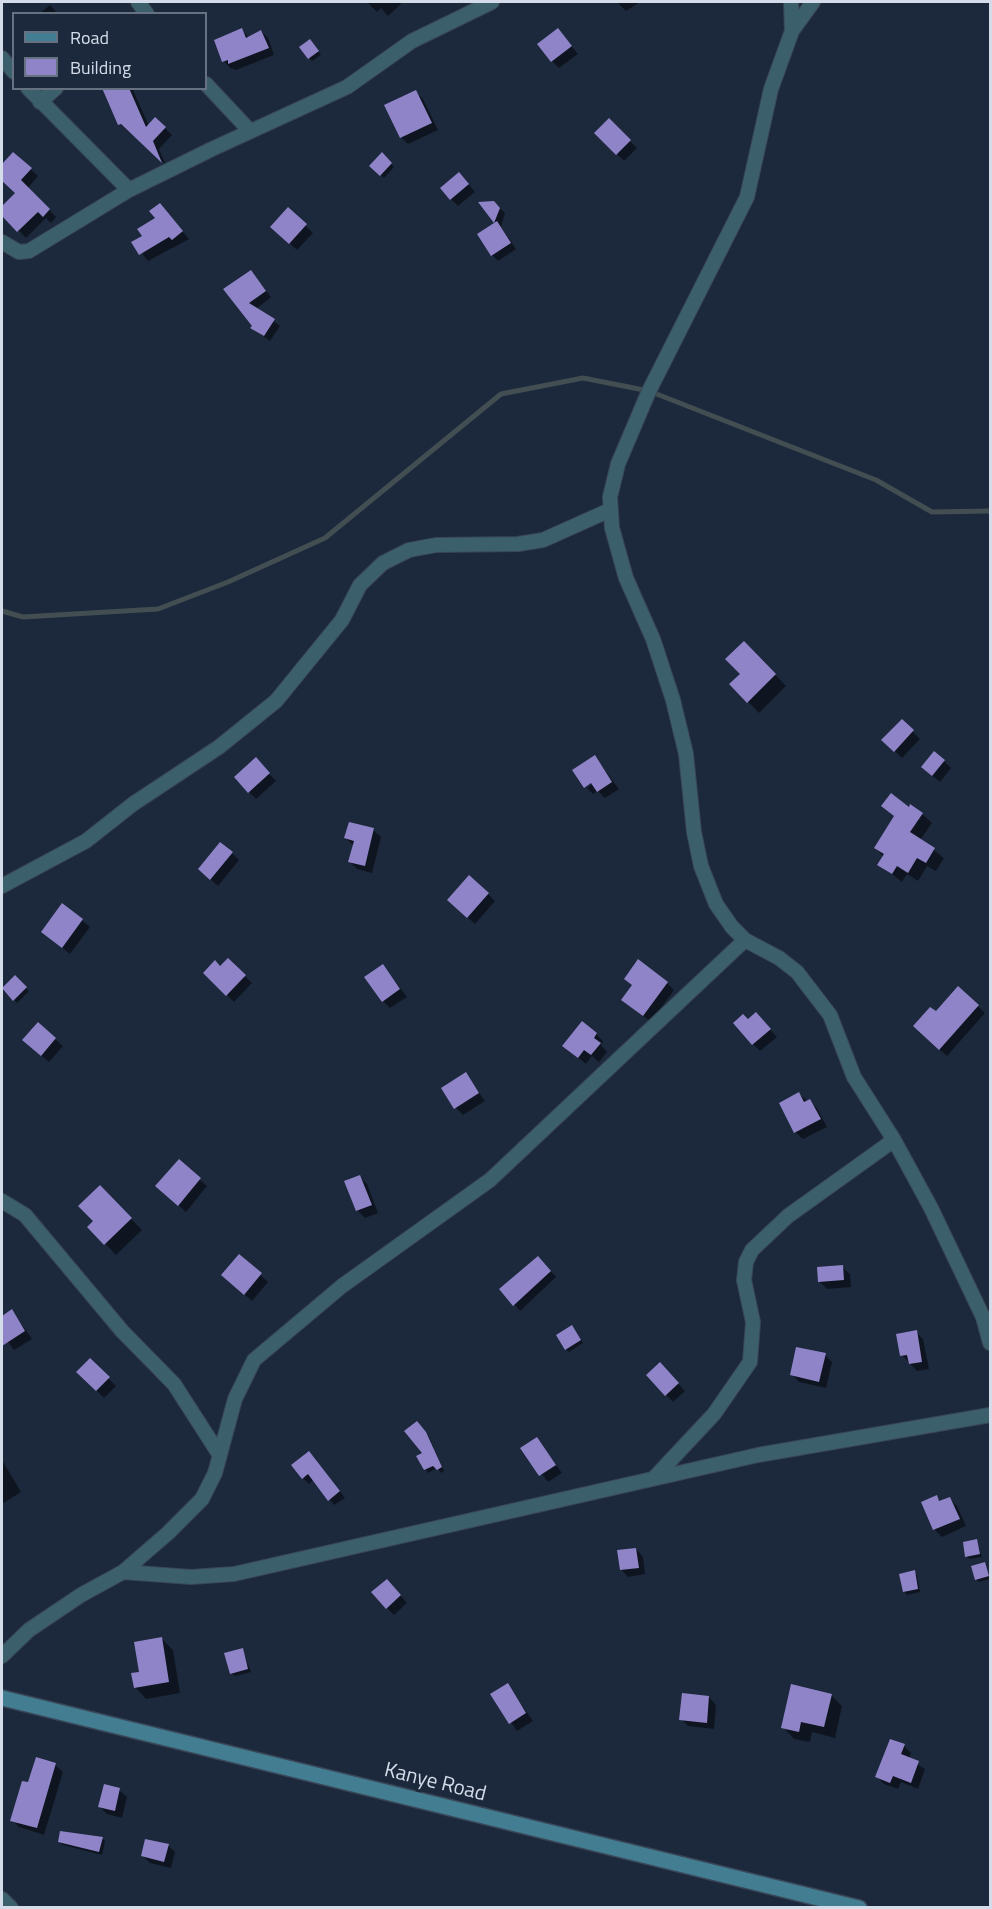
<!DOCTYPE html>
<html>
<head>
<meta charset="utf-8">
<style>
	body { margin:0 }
	#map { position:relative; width:992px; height:1909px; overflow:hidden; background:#1c293c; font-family:"Titillium Web",sans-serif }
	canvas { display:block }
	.frame { position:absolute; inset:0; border:3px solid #d4dce9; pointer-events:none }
	.legend { position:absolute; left:12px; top:12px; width:195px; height:78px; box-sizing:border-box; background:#1c293c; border:2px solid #667181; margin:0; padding:8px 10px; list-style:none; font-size:18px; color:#d4dce9 }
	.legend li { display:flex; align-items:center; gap:12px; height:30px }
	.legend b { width:30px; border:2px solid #667181 }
</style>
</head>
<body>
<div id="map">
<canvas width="992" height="1909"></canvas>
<div class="frame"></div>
<ul class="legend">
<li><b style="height:8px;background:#437d91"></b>Road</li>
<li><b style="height:16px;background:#9084c8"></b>Building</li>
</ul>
</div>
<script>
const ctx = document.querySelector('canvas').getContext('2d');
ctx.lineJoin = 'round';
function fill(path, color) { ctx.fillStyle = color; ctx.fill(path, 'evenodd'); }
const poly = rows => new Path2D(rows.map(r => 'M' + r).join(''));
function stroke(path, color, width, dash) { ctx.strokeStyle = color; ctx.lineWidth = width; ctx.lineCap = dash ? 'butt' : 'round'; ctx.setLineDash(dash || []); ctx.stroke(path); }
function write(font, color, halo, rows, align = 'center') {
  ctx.font = font + ' "Titillium Web",sans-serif'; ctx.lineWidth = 6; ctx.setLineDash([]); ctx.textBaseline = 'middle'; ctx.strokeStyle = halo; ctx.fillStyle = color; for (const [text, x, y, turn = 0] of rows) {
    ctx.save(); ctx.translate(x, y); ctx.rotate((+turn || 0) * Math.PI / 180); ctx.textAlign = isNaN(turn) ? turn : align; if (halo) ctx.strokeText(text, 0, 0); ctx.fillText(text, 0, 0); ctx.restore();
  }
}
fill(poly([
	[367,2,403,2,388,16,381,8,377,12],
	[617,2,640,2,626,11],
	[50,5,58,14,39,14],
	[242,30,249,38,261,31,268,38,274,55,236,70,230,68,224,61],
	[558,30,578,54,559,68,552,61],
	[313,44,321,55,312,61,301,47],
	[104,88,132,88,149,126,156,119,172,135,159,149,166,165,120,124],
	[416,92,423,99,438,130,408,144,401,137],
	[609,120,637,148,624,161,596,133],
	[13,154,38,176,28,188,56,217,51,223,46,218,26,238,2,213,2,208,17,193,2,171,2,167],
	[382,154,394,167,384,178,371,166],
	[466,181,475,192,458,206,451,199],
	[493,202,505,213,501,227,516,249,498,261,492,255,496,223,481,204],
	[160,205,189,239,148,261,133,242,144,236,157,218],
	[288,209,313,233,297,250,279,234],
	[256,278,271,297,256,309,280,326,270,341,252,328,253,326,225,289],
	[744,643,786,686,759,713,731,684,742,674],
	[902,721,920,739,902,758,883,740],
	[595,757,619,789,605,798,598,791,593,794,587,788,598,780],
	[944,761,951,768,940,782,930,774],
	[263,767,276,781,256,799,249,792],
	[883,806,909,809,922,814,932,823,920,840,944,858,936,871,927,866,918,881,907,874,902,882,879,864,884,857,875,848,895,817],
	[373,830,381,837,372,873,357,869,350,862,354,846,346,838],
	[232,853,239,860,218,886,207,876],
	[488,894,495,901,475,924,456,907],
	[63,905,90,927,70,954,43,932],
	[228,960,252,983,234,1002,205,973,220,968],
	[383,966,407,997,390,1008,383,1001],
	[15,977,29,991,17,1003,3,988],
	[667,983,674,990,651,1022,623,1000],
	[959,988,985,1013,947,1056,922,1033],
	[749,1021,763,1022,777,1037,760,1051,753,1044],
	[38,1024,63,1046,49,1062,31,1047],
	[596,1034,603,1041,601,1045,607,1052,599,1062,592,1056,586,1064,564,1046],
	[466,1074,485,1101,463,1115,456,1108],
	[799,1094,817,1108,827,1127,803,1139,795,1132],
	[179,1161,207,1186,186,1212,165,1193],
	[360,1177,367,1184,378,1213,365,1218,357,1210],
	[100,1187,142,1230,116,1255,89,1227,95,1221],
	[239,1256,268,1282,252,1301,230,1282],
	[544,1264,556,1277,520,1311,502,1290],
	[842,1267,850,1274,851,1287,827,1289,820,1282],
	[12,1311,32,1339,14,1350,2,1334,2,1318],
	[575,1331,583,1343,569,1352,566,1349],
	[916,1332,923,1339,929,1369,917,1371,902,1355],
	[825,1355,832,1362,826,1388,799,1382,792,1374],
	[90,1360,116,1386,104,1398,78,1372],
	[667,1371,685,1391,673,1402,648,1375],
	[420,1426,429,1437,444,1471,441,1473,437,1468,428,1473,418,1456,425,1453],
	[537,1439,562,1473,548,1482,522,1448],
	[315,1459,345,1498,334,1505,314,1479,309,1484,303,1478],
	[2,1460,21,1492,2,1504],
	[936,1497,941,1502,950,1499,957,1506,966,1526,942,1537,935,1530,923,1503],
	[977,1541,982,1557,970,1559,966,1556],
	[636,1549,643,1557,645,1574,628,1577,621,1569],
	[985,1564,990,1579,979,1582,976,1579],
	[914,1572,917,1575,920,1592,907,1595,904,1591],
	[394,1588,407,1603,394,1615,387,1608],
	[162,1639,173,1650,180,1693,146,1699,135,1687,140,1673],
	[242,1649,251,1672,235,1676,231,1673],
	[507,1685,533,1721,517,1731,492,1695],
	[831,1695,842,1706,835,1738,812,1732,810,1742,794,1739,783,1727],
	[709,1697,716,1705,714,1729,688,1726,681,1719],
	[904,1746,911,1753,909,1759,925,1769,918,1789,901,1782,898,1789,884,1784,877,1777],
	[55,1765,63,1772,44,1835,19,1827,12,1820,29,1784],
	[119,1790,127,1797,122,1818,107,1814,100,1807],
	[102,1838,105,1841,102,1855,63,1845,59,1842],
	[168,1845,175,1852,171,1868,150,1863,143,1856]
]), '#0007');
stroke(poly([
	[2,611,23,617,158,609,228,582,325,538,501,394,583,378,649,391,876,480,932,512,990,511]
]), '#424e51', 5);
fill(poly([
	[242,28,246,38,261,30,269,48,228,64,228,60,222,62,214,40],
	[558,28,572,46,551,62,537,44],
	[310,39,319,51,308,59,299,47],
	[102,88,129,88,146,127,155,117,166,127,153,141,162,163,121,124,118,125],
	[416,90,432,123,400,138,384,105],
	[609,118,631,140,616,155,594,133],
	[13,152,32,168,21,180,50,209,43,217,38,212,17,232,2,216,2,206,15,193,2,181,2,164],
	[382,152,392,163,380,176,369,166],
	[459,172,469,184,450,200,440,188],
	[494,201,500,208,494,223,497,221,511,243,491,256,477,234,494,223,478,202],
	[160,203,183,231,172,240,169,237,139,255,131,242,142,236,137,229,155,218,149,211],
	[288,207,307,224,289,244,270,227],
	[251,270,266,291,249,303,275,319,264,336,250,328,252,326,223,289],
	[744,641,776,674,747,703,729,684,740,674,725,659],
	[902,719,914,730,894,752,881,740],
	[934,751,945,760,932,776,921,767],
	[595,755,612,782,597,792,591,783,584,788,572,770],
	[256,757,270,773,248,793,234,777],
	[891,793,909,807,910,804,923,813,910,832,935,848,926,863,917,858,908,873,897,866,892,874,877,865,884,854,874,848,894,816,881,806],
	[349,822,374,828,365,866,348,862,354,841,344,838],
	[220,842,233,852,210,880,198,869],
	[469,875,489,893,467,918,447,900],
	[62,903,83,919,62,948,41,932],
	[228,958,246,975,226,996,203,973,215,960,220,966],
	[638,959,668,982,643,1016,621,1000,632,985,624,979],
	[383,964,400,989,382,1002,364,977],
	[15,975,27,987,13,1001,2,988],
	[958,986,979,1005,939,1050,913,1026,930,1007,936,1011],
	[756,1012,771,1029,752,1045,733,1023,743,1014,748,1019],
	[582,1021,597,1033,594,1038,601,1043,591,1055,584,1050,578,1058,562,1046],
	[38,1022,56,1038,41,1056,22,1040],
	[466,1072,479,1093,454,1109,441,1088],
	[799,1092,804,1102,810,1099,821,1119,794,1133,779,1103],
	[179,1159,201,1178,178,1206,155,1186],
	[360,1175,372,1205,356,1211,344,1181],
	[100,1185,132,1218,104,1245,87,1227,93,1221,78,1206],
	[239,1254,262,1273,244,1295,221,1275],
	[538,1256,551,1271,513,1306,499,1289],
	[843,1265,844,1280,818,1282,817,1267],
	[12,1309,25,1331,2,1346,2,1316],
	[572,1325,581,1340,565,1350,556,1335],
	[917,1330,922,1362,909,1364,907,1355,900,1356,896,1334],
	[796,1347,826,1353,819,1382,790,1375],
	[90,1358,110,1377,96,1391,76,1372],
	[660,1362,679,1383,665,1396,646,1375],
	[417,1421,426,1432,442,1467,437,1470,433,1466,424,1470,416,1456,422,1453,404,1431],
	[537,1437,556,1465,539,1476,520,1448],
	[309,1451,340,1491,328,1501,308,1474,302,1479,291,1465],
	[937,1495,939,1501,950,1497,960,1519,933,1530,921,1502],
	[977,1539,980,1554,965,1557,963,1542],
	[636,1548,639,1568,620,1570,617,1550],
	[985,1562,989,1576,975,1580,971,1566],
	[915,1570,918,1589,903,1592,899,1574],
	[387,1579,401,1595,386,1609,371,1592],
	[162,1637,169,1682,134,1688,131,1673,139,1672,134,1642],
	[243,1648,248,1669,230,1674,224,1653],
	[508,1683,526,1713,509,1724,490,1694],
	[791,1684,832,1694,824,1727,801,1722,799,1732,781,1728],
	[682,1693,709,1696,707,1723,679,1720],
	[890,1739,905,1744,901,1754,919,1761,911,1783,893,1776,890,1783,875,1777],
	[36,1757,56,1763,37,1828,10,1821,22,1781,28,1782],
	[104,1784,120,1788,115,1811,98,1807],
	[60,1831,103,1837,99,1852,58,1842],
	[145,1839,169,1844,164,1862,141,1856]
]), '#9084c8');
const street = poly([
	[138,2,147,14],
	[791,2,792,31],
	[813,2,792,31,771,89,747,197,649,391,618,464,610,497,612,528,626,578,653,639,673,700,686,754,694,832,701,866,716,904,732,927,745,940,779,958,797,972,830,1015,854,1077,894,1140,931,1208,983,1317,990,1343],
	[2,58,14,72],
	[206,84,250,131],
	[28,88,129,190],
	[40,102,56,88],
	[2,242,19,252,29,251,129,190,212,149,347,87,412,41,492,2],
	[2,886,86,841,133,804,219,747,276,701,342,620,360,585,383,563,409,550,436,545,518,544,543,540,610,510],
	[2,1201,25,1215,122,1331,174,1384,219,1454],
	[655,1477,714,1414,750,1362,753,1322,744,1280,746,1262,752,1250,788,1216,894,1140],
	[123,1572,191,1577,234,1574,758,1455,990,1415],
	[2,1656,29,1630,81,1595,123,1572,168,1533,202,1499,215,1473,235,1399,254,1360,342,1286,490,1180,745,940],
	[2,1899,11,1908]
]);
const secondary = poly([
	[2,1698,859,1908]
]);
stroke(street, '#394658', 16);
stroke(secondary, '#394658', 18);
stroke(street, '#3c5f6c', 14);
stroke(secondary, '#437d91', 15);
write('21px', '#d4dce9', '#1c293c', [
	["Kanye Road",435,1783,14]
]);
</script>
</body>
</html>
